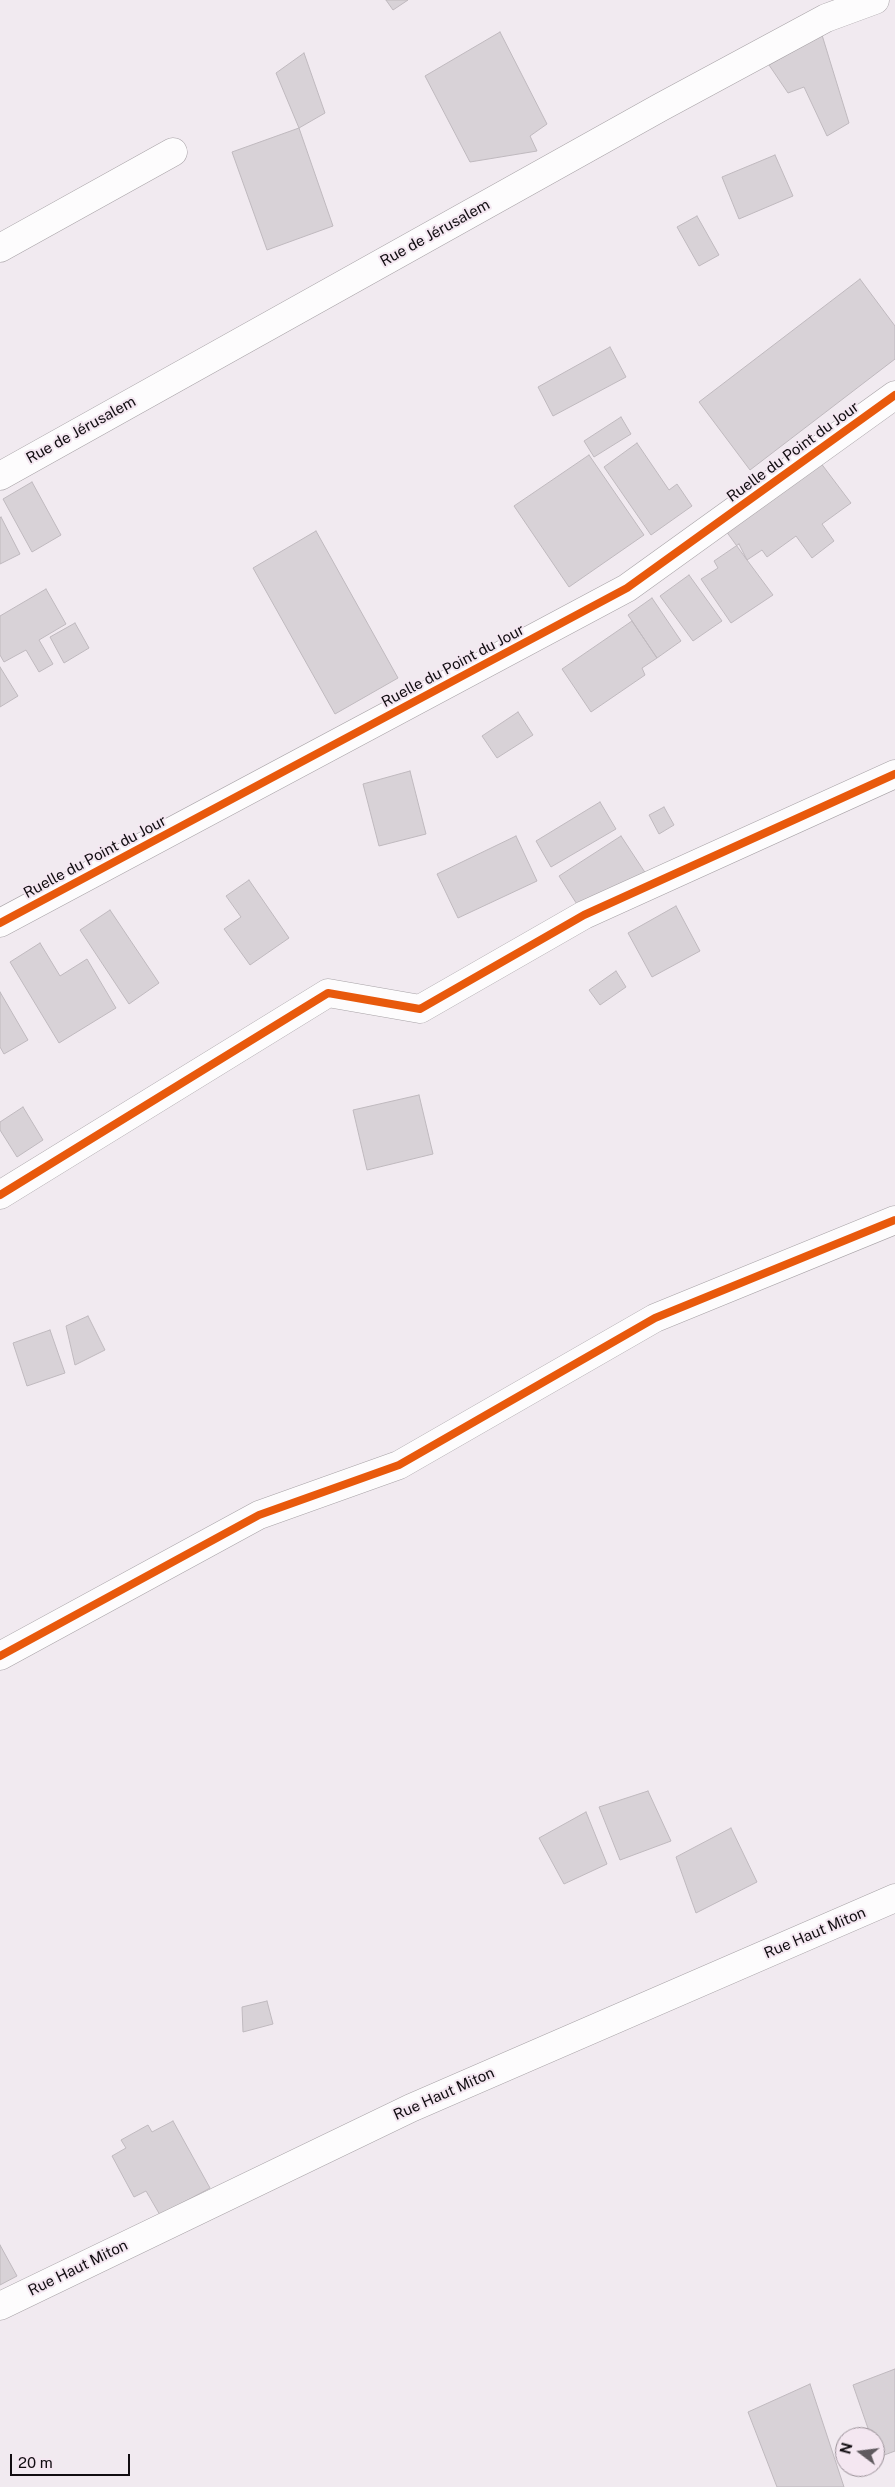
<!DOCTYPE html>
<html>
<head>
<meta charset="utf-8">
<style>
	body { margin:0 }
	#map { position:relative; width:895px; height:2487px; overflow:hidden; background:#f1eaf0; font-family:"Public Sans",sans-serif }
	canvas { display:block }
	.north { position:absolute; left:835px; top:2427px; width:50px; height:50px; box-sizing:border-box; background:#f4e7f1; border:1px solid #999097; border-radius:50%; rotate:285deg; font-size:14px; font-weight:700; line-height:20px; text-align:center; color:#110d11 }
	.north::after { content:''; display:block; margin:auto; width:18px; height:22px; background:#5f5a5f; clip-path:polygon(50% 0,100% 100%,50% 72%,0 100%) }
	.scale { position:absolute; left:10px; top:2454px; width:120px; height:22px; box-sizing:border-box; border:2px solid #110d11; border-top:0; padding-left:6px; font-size:15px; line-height:18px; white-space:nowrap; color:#110d11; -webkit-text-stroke:4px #f4e7f1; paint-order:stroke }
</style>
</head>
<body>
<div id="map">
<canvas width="895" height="2487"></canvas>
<div class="north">N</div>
<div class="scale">20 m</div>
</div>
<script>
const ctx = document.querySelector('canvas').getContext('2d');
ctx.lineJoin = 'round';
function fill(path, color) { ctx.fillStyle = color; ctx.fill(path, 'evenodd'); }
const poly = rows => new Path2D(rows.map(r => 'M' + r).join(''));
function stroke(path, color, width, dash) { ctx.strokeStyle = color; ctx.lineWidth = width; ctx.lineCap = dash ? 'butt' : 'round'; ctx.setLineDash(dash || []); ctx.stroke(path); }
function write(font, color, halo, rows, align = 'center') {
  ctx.font = font + ' "Public Sans",sans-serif'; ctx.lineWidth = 4; ctx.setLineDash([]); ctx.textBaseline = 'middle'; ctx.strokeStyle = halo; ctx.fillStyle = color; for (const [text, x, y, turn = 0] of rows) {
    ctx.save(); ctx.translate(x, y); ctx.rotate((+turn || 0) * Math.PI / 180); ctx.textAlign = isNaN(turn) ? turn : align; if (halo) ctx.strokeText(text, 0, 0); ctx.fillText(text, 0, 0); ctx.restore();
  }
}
const building = poly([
	[386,0,408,0,393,10,386,0],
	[500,32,547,124,530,136,537,151,470,162,425,76,500,32],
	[822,35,849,123,827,136,804,87,788,93,769,65,822,35],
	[304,53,325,113,299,128,276,73,304,53],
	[299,128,333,226,267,250,232,152,299,128],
	[775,155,793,196,739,219,722,177,775,155],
	[697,216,719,255,699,266,677,227,697,216],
	[860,279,895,326,895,359,750,470,699,402,860,279],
	[610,347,626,377,553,416,538,387,610,347],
	[621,417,631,434,594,457,584,441,621,417],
	[637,443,669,490,677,484,692,506,651,535,604,467,637,443],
	[589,455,644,535,569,587,514,506,589,455],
	[820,462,851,503,822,524,834,541,812,558,796,536,767,557,762,550,747,560,726,531,820,462],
	[32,482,61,535,32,552,3,499,32,482],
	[1,517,20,554,0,564,0,518,1,517],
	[316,531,398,678,335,714,253,568,316,531],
	[739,544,747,560,773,595,731,623,701,579,718,568,714,561,739,544],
	[689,575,722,621,693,641,660,596,689,575],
	[46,589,66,624,39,640,53,664,39,672,26,650,4,662,0,655,0,616,46,589],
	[652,598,681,641,657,658,628,615,652,598],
	[632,621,657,658,642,668,645,675,591,712,562,669,632,621],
	[75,623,89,648,64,663,50,637,75,623],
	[0,667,18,696,0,707,0,667],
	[518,712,533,735,497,758,482,736,518,712],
	[410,771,426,834,379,846,363,784,410,771],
	[600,802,616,829,551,867,536,841,600,802],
	[664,807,674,825,659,834,649,815,664,807],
	[516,836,537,881,458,918,437,874,516,836],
	[621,836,650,880,587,920,559,876,621,836],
	[249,880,289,938,250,965,224,929,241,917,226,896,249,880],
	[676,906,700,951,652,977,628,933,676,906],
	[110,910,159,983,129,1004,80,930,110,910],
	[40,943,60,976,87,959,116,1008,59,1043,10,962,40,943],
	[616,971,626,987,600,1005,589,990,616,971],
	[0,992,28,1040,4,1054,0,1047,0,992],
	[419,1095,433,1154,367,1170,353,1110,419,1095],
	[23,1107,43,1140,17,1157,0,1130,0,1122,23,1107],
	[88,1316,105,1350,75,1365,66,1326,88,1316],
	[50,1330,65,1373,27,1386,13,1343,50,1330],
	[648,1791,671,1841,620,1860,599,1807,648,1791],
	[586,1812,607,1864,564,1884,539,1838,586,1812],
	[731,1828,757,1882,696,1913,676,1857,731,1828],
	[267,2001,273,2024,243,2032,242,2007,267,2001],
	[173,2121,210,2188,160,2215,146,2191,134,2197,112,2156,126,2148,121,2140,148,2125,152,2132,173,2121],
	[0,2245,17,2276,0,2285,0,2245],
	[895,2369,895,2451,879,2457,875,2447,875,2437,871,2437,853,2385,895,2369],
	[810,2384,844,2487,777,2487,748,2412,810,2384]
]);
fill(building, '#d8d2d7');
stroke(building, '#bfb9be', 1);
const minor = poly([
	[0,248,173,152],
	[0,476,661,107,826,18,875,0],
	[0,923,627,588,895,395],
	[0,1195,328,993,420,1009,584,915,895,774],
	[0,1656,259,1515,399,1465,655,1318,895,1220],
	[0,2306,411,2108,895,1898]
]);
stroke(minor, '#a7a2a6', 29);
stroke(minor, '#fdfcfd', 28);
stroke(poly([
	[0,923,627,588,895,395],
	[0,1195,328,993,420,1009,584,915,895,774],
	[0,1656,259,1515,399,1465,655,1318,895,1220]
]), '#e8590c', 8);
write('15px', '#110d11', '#f4e7f1', [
	["Rue de Jérusalem",435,233,-29],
	["Rue de Jérusalem",81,430,-29],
	["Ruelle du Point du Jour",793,452,-36],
	["Ruelle du Point du Jour",453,666,-28],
	["Ruelle du Point du Jour",95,857,-28],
	["Rue Haut Miton",815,1933,-23],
	["Rue Haut Miton",444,2094,-24],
	["Rue Haut Miton",78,2268,-26]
]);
</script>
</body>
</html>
